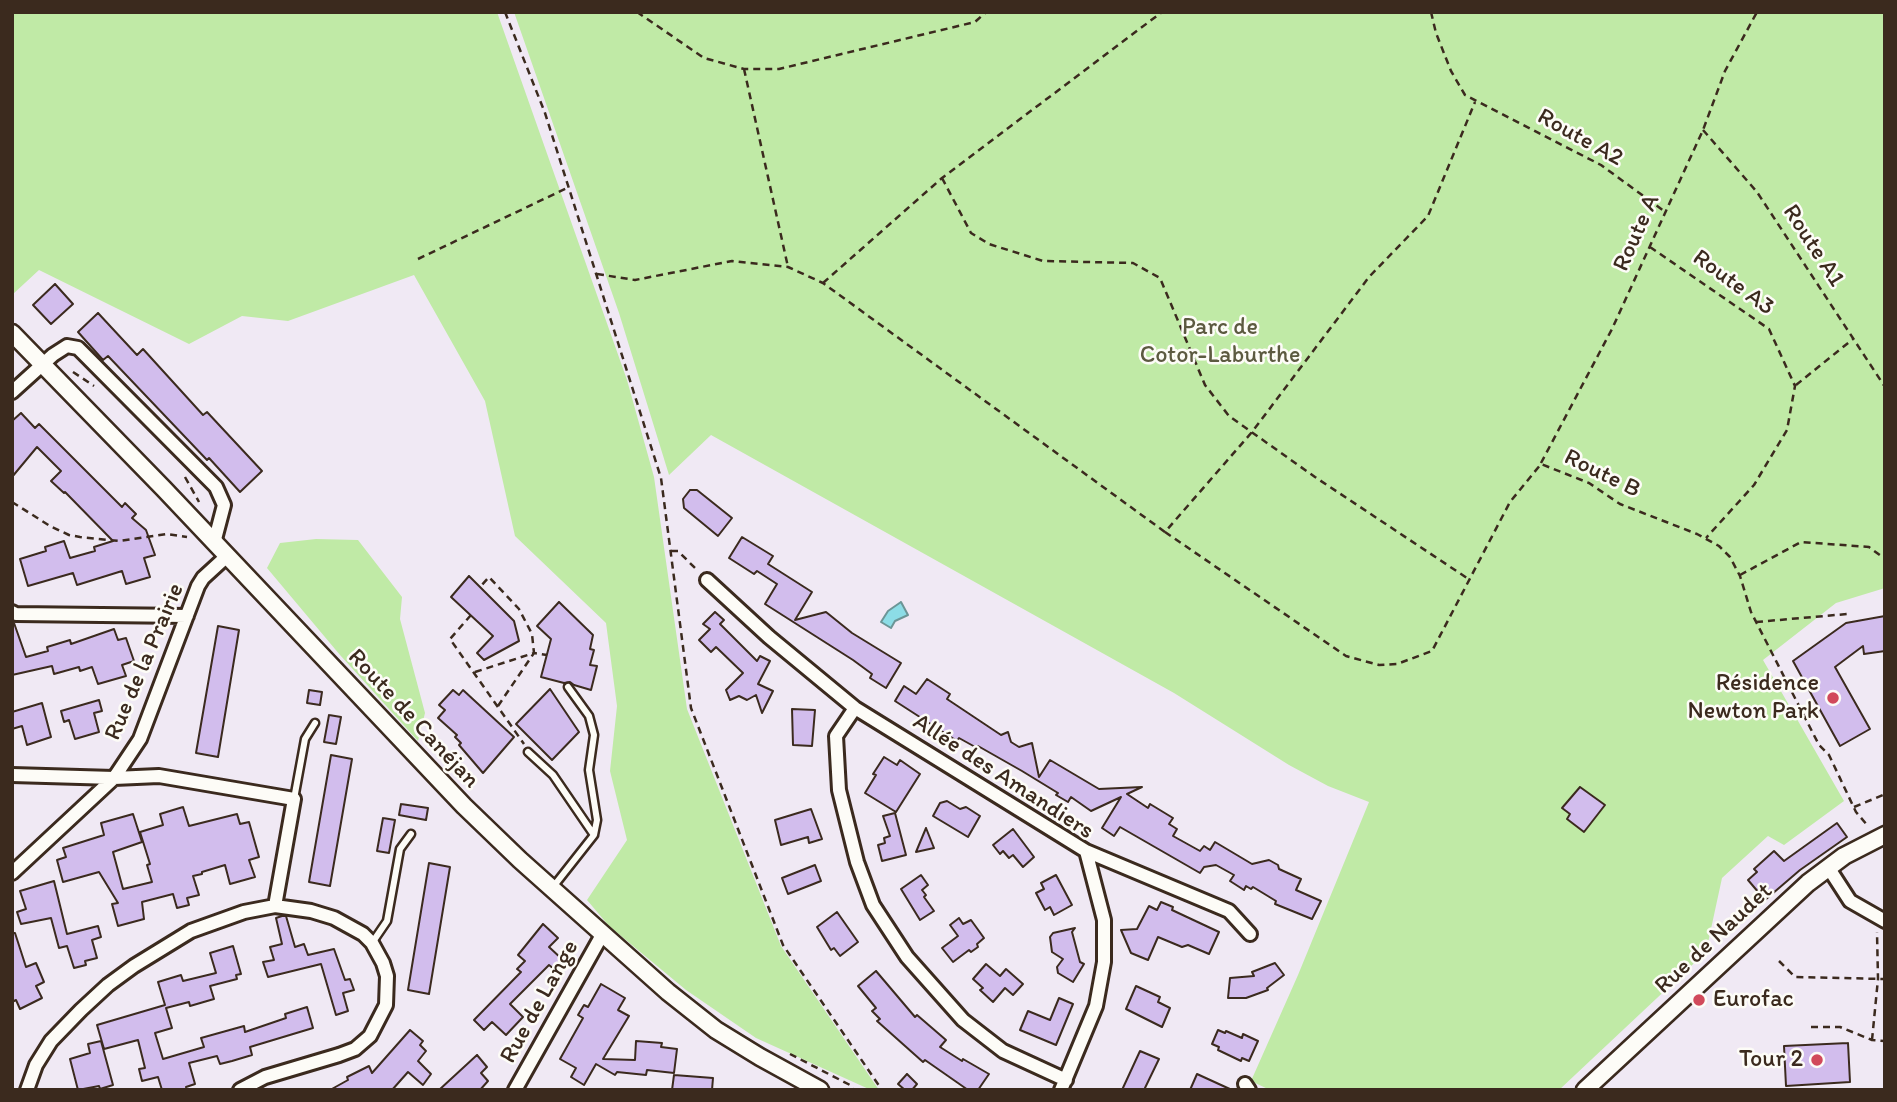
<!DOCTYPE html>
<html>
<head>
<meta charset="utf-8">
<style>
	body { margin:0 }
	#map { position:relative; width:1897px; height:1102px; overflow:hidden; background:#f0e9f4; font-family:Itim,sans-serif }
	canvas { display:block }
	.frame { position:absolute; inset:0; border:14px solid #3b2a1e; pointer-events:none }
</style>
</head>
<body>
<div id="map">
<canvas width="1897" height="1102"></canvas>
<div class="frame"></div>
</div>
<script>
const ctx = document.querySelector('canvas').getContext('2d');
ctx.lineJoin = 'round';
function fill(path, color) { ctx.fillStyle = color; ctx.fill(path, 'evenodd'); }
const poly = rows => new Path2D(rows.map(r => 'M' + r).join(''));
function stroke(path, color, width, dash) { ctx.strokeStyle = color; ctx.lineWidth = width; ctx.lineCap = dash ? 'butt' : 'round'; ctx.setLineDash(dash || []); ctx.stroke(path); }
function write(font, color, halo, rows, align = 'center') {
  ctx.font = font + ' Itim,sans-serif'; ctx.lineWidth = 5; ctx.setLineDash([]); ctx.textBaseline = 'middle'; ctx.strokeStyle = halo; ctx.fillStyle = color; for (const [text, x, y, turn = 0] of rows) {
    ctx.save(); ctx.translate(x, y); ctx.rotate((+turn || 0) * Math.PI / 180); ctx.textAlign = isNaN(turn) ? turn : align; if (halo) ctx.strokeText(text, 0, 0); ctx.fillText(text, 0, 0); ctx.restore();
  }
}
fill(poly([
	[12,12,497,12,627,380,654,477,687,709,781,946,879,1090,871,1090,756,1038,686,990,609,926,587,900,627,840,610,771,617,706,606,623,515,536,485,401,414,275,288,321,242,316,189,344,39,270,12,295],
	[514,12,1885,12,1885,588,1836,603,1763,660,1844,801,1784,845,1768,836,1722,878,1706,952,1559,1090,1270,1090,1251,1081,1298,975,1369,802,1328,786,1289,765,1174,693,711,435,669,475,619,313],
	[316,539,358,540,402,597,400,619,425,713,418,741,340,655,267,568,280,543]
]), '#c0eaa6');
const water = poly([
	[901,602,908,615,895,621,891,628,881,622,888,611,901,602]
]);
fill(water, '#8cdde6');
stroke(water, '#6c9596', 2);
const building = poly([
	[55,284,73,304,51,324,33,305,55,284],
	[98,313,137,355,143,349,203,415,207,412,262,471,240,492,209,458,207,460,108,356,103,360,78,332,98,313],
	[21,413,35,428,39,424,122,507,125,503,136,514,132,518,146,530,155,555,144,558,150,577,126,584,122,571,77,585,73,573,28,586,20,559,46,551,45,547,64,541,70,558,95,551,94,547,113,541,65,492,64,493,51,481,61,471,37,447,12,477,12,421,21,413],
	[690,490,697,490,732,518,718,536,684,508,683,499,690,490],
	[742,537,773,556,768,564,812,592,795,620,826,612,852,633,901,663,886,688,870,678,872,674,853,660,765,604,777,584,757,571,754,574,729,558,742,537],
	[469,576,514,621,519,641,484,660,477,653,493,636,451,597,469,576],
	[559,602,593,635,590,649,594,650,590,665,597,666,591,690,574,685,570,682,564,683,541,677,551,639,537,626,559,602],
	[715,612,724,620,720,624,757,661,760,656,770,661,758,684,773,691,762,713,756,695,747,700,739,696,730,700,726,690,743,673,716,647,711,652,699,640,710,629,703,624,715,612],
	[1885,616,1885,651,1864,654,1863,646,1835,667,1870,729,1840,746,1793,661,1846,623,1885,616],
	[12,623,14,623,26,657,48,651,47,647,70,640,71,644,114,629,118,640,126,638,134,661,122,665,126,676,98,684,92,667,80,671,79,667,54,674,52,666,12,675,12,623],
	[218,626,239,630,218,757,196,753,218,626],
	[927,679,950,694,947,699,1001,735,1008,732,1011,742,1019,747,1032,743,1039,777,1050,760,1099,789,1142,787,1127,794,1148,808,1150,804,1173,818,1169,824,1177,829,1173,836,1200,851,1204,846,1210,850,1215,842,1252,864,1269,860,1278,865,1279,869,1301,879,1296,890,1321,901,1312,919,1275,904,1276,901,1253,887,1251,889,1246,886,1244,890,1230,881,1234,875,1216,865,1204,867,1200,873,1120,827,1114,836,1102,828,1121,797,1091,811,1071,797,1068,802,1056,795,1058,793,1022,771,978,746,977,748,959,738,957,741,895,701,904,686,916,694,927,679],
	[550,689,579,732,552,760,516,724,550,689],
	[309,690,322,692,320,705,307,703,309,690],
	[453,690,459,695,463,690,514,737,483,773,459,745,461,743,455,737,457,735,438,718,445,710,439,705,453,690],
	[99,700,102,711,94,713,99,732,75,739,69,720,64,722,61,711,99,700],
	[42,703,51,737,27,745,22,726,12,729,12,712,42,703],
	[792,709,815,710,812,746,793,745,792,709],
	[329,715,341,717,336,744,324,742,329,715],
	[331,755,352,759,330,886,309,882,331,755],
	[884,757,897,765,900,760,920,774,896,812,865,793,876,775,873,774,884,757],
	[1580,787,1605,805,1584,832,1567,819,1570,814,1562,808,1580,787],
	[947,801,960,809,966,807,980,816,968,837,933,816,940,803,947,801],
	[401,804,428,808,426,820,399,815,401,804],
	[183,807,189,826,237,814,240,824,249,822,259,857,249,860,255,877,230,884,225,865,202,872,202,874,193,876,199,895,187,898,189,905,177,908,173,894,142,902,144,919,118,926,112,904,118,903,99,872,63,882,57,860,66,857,63,848,104,835,101,823,133,814,142,842,113,852,123,889,152,882,147,865,150,864,140,832,163,825,160,814,183,807],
	[811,809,822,839,809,843,808,837,781,845,775,820,811,809],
	[895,813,906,855,882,861,878,845,885,843,884,838,890,836,883,816,895,813],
	[383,818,395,820,389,853,377,851,383,818],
	[1837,823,1847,837,1800,870,1765,900,1748,880,1757,872,1754,869,1774,851,1784,861,1837,823],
	[926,828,934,848,916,852,926,828],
	[1013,829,1034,857,1023,867,1013,855,1009,858,1003,851,1000,854,993,845,1013,829],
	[429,863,450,867,429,994,408,990,429,863],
	[815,865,821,881,788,894,782,878,815,865],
	[921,875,928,885,922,890,926,895,924,897,934,911,920,920,901,889,921,875],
	[1056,875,1072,905,1054,915,1050,907,1045,910,1036,893,1044,889,1041,883,1056,875],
	[54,881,67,934,98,926,101,937,92,940,97,958,85,961,86,965,74,968,67,946,59,948,51,918,21,924,17,912,26,909,20,891,54,881],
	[1161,902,1173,907,1172,910,1219,932,1209,954,1188,945,1182,947,1158,937,1148,960,1131,953,1121,930,1137,929,1149,906,1157,910,1161,902],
	[837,912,858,942,840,956,834,948,831,950,817,927,837,912],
	[282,916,286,916,295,947,304,944,308,955,334,949,345,980,350,979,354,990,343,993,348,1011,336,1015,321,964,268,977,263,962,274,960,270,947,282,944,276,918,282,916],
	[959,918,963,924,971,920,984,938,977,944,978,947,971,952,969,950,953,962,942,948,958,936,950,925,959,918],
	[543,924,558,938,549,947,563,960,554,969,549,965,510,1004,523,1017,506,1035,492,1022,484,1030,474,1020,521,972,517,969,525,961,518,955,543,924],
	[1075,928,1072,932,1080,962,1084,964,1073,982,1058,973,1057,967,1063,959,1052,952,1050,937,1053,933,1075,928],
	[12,933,15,933,26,967,36,963,44,982,36,986,42,998,20,1009,16,1000,12,1002,12,933],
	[233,946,241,974,236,975,237,979,210,986,214,999,190,1006,189,1002,166,1008,172,1028,155,1033,163,1059,204,1047,201,1038,244,1026,245,1032,286,1018,285,1014,307,1007,313,1028,250,1047,252,1055,232,1061,220,1064,217,1056,189,1063,195,1084,186,1087,187,1090,162,1090,158,1077,142,1081,139,1069,145,1068,138,1040,104,1049,97,1025,165,1005,158,982,181,975,183,981,216,973,210,953,233,946],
	[1275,963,1284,975,1267,988,1268,990,1246,998,1228,998,1230,978,1254,976,1252,972,1275,963],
	[986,964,1000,976,1006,969,1023,984,1013,995,1005,988,993,1002,980,990,983,988,973,979,986,964],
	[876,971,915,1017,917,1015,946,1040,940,1047,962,1061,963,1059,989,1074,978,1090,968,1090,925,1060,923,1062,877,1021,880,1019,872,1011,876,1008,858,986,876,971],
	[601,984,625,998,618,1010,629,1016,603,1059,635,1060,636,1041,662,1043,661,1047,677,1049,674,1073,647,1070,646,1075,617,1072,615,1075,596,1064,584,1085,571,1077,576,1068,560,1059,583,1018,578,1015,584,1005,588,1007,601,984],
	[1136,986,1160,997,1158,1002,1170,1008,1162,1027,1126,1009,1136,986],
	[1059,998,1073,1004,1056,1045,1020,1030,1028,1011,1050,1020,1059,998],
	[410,1030,423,1041,420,1045,426,1051,418,1061,431,1074,423,1085,408,1072,392,1090,330,1090,348,1080,347,1077,369,1066,372,1073,410,1030],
	[1218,1030,1225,1033,1226,1031,1242,1038,1243,1034,1258,1041,1249,1061,1242,1058,1241,1061,1218,1050,1219,1047,1212,1044,1218,1030],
	[101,1041,113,1085,100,1089,99,1086,78,1090,70,1059,90,1053,88,1044,101,1041],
	[1848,1043,1850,1082,1786,1086,1784,1046,1848,1043],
	[1140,1051,1159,1059,1144,1090,1122,1090,1140,1051],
	[477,1055,487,1067,481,1073,488,1081,480,1090,439,1090,477,1055],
	[907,1074,917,1084,912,1090,905,1090,898,1084,907,1074],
	[1197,1074,1232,1090,1190,1090,1197,1074],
	[674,1075,713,1078,712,1090,672,1090,674,1075]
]);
fill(building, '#d2bded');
stroke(building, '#3b2a1e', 2);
const service = poly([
	[568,687,589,716,594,735,589,770,597,820,594,835],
	[528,752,553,775,594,835,553,887],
	[294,799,305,739,315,723],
	[372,943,387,921,400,849,411,834]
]);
const minor = poly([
	[12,392,53,355,67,346,78,348,216,487,224,505,214,543],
	[707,580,769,637,855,708,1086,851,1104,920,1104,962,1096,1006,1061,1090],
	[12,612,16,614,187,616],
	[855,708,836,736,839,790,857,862,873,905,907,957,963,1020,1003,1051,1066,1080],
	[12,775,114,778,159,776,294,799,275,906],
	[1086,851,1229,911,1250,934],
	[1828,867,1850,901,1885,921],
	[12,873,114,778,140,739,198,586,203,578,227,556],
	[1245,1084,1249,1090],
	[27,1090,36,1065,51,1041,81,1010,108,985,134,966,191,931,244,912,275,906,311,911,334,918,363,934,372,943,383,963,387,976,386,1005,370,1036,355,1049,339,1055,265,1077,240,1090],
	[515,1090,602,935]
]);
const tertiary = poly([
	[12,333,164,489,464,806,520,860,668,992,716,1030,760,1057,820,1090],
	[1585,1090,1808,883,1844,856,1885,835]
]);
stroke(service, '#3b2a1e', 11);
stroke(minor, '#3b2a1e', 18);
stroke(tertiary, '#3b2a1e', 21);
stroke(poly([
	[505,12,545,113,661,478,691,708,783,945,882,1090],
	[637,12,704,58,744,69,779,69,975,22,986,12],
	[1431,12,1436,33,1451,71,1465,95,1601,165,1664,211],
	[744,69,788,267],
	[1703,130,1757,192,1885,387],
	[942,178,971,233,989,244,1043,261,1133,263,1160,278,1205,385,1229,416,1315,477,1470,580],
	[1650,247,1769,329,1795,386,1787,430,1754,485,1706,538],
	[418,259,569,187],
	[597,274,635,280,732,261,788,267,823,283,1165,532,1252,432,1369,277,1428,216,1475,102],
	[823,283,942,178,1162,12],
	[73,372,94,386],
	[1796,385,1853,339],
	[1541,463,1612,329,1703,130,1725,71,1757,12],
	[185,477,199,502],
	[12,502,50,526,69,535,80,537,119,541,167,534,187,537],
	[1165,532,1346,656,1379,665,1397,664,1432,651,1510,502,1541,464,1589,483,1620,504,1697,534,1719,546,1730,557,1740,576,1751,612,1819,745,1829,755,1856,812,1868,826],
	[671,551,678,551,697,570],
	[1740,575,1801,542,1869,547,1885,559],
	[471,615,450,639,524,744],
	[1756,622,1847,614],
	[475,672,534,653,532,634,519,609,489,577,480,587],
	[498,706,534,653,547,655],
	[1854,807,1883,795],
	[1779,961,1795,977,1885,979],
	[1811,1027,1840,1027,1872,1040,1885,1041],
	[1872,1040,1878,979,1877,932],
	[790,1054,850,1085,854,1090]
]), '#3b2a1e', 2.5, [7, 5]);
stroke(service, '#fdfcf7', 6);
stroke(minor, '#fdfcf7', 12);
stroke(tertiary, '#fdfcf7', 16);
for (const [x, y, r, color] of [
	[1833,698,7,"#d1495b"],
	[1699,1000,7,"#d1495b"],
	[1817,1060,7,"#d1495b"]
]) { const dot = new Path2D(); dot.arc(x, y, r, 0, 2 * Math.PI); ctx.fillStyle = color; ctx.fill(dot); stroke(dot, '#fdfcf7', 2.5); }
write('24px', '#3b2a1e', '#fdfcf7', [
	["Route A2",1580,138,29],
	["Route A",1637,233,-66],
	["Route A1",1813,246,57],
	["Route A3",1733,283,36],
	["Route B",1602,474,26],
	["Rue de la Prairie",145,662,-67],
	["Route de Canéjan",413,719,47],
	["Allée des Amandiers",1003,777,33],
	["Rue de Naudet",1714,939,-43],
	["Rue de Lange",540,1002,-61]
]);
write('24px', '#5c5a40', '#fdfcf7', [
	["Parc de",1220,328],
	["Cotor-Laburthe",1220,356]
]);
write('24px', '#3b2a1e', '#fdfcf7', [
	["Résidence",1819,684],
	["Newton Park",1819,712],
	["Eurofac",1713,1000,"left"],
	["Tour 2",1803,1060]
], 'right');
</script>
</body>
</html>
